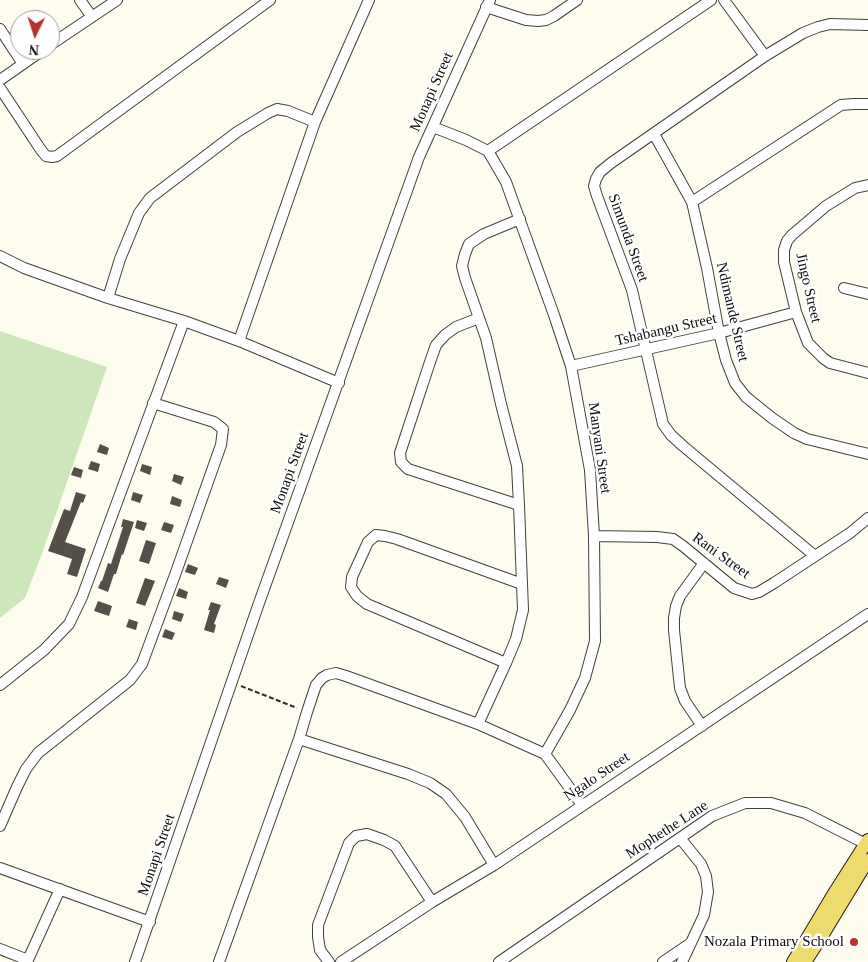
<!DOCTYPE html>
<html>
<head>
<meta charset="utf-8">
<style>
	body { margin:0 }
	#map { position:relative; width:868px; height:962px; overflow:hidden; background:#fefcee; font-family:Georgia,serif }
	canvas { display:block }
	.north { position:absolute; left:10px; top:10px; width:50px; height:50px; box-sizing:border-box; background:#fff; border:1px solid #9e9e9e; border-radius:50%; rotate:184deg; font-size:14px; font-weight:700; line-height:20px; text-align:center; color:#0d0d0d }
	.north::after { content:''; display:block; margin:auto; width:18px; height:22px; background:#b3342f; clip-path:polygon(50% 0,100% 100%,50% 72%,0 100%) }
</style>
</head>
<body>
<div id="map">
<canvas width="868" height="962"></canvas>
<div class="north">N</div>
</div>
<script>
const ctx = document.querySelector('canvas').getContext('2d');
ctx.lineJoin = 'round';
function fill(path, color) { ctx.fillStyle = color; ctx.fill(path, 'evenodd'); }
const poly = rows => new Path2D(rows.map(r => 'M' + r).join(''));
function stroke(path, color, width, dash) { ctx.strokeStyle = color; ctx.lineWidth = width; ctx.lineCap = dash ? 'butt' : 'round'; ctx.setLineDash(dash || []); ctx.stroke(path); }
function write(font, color, halo, rows, align = 'center') {
  ctx.font = font + ' Georgia,serif'; ctx.lineWidth = 5; ctx.setLineDash([]); ctx.textBaseline = 'middle'; ctx.strokeStyle = halo; ctx.fillStyle = color; for (const [text, x, y, turn = 0] of rows) {
    ctx.save(); ctx.translate(x, y); ctx.rotate((+turn || 0) * Math.PI / 180); ctx.textAlign = isNaN(turn) ? turn : align; if (halo) ctx.strokeText(text, 0, 0); ctx.fillText(text, 0, 0); ctx.restore();
  }
}
fill(poly([
	[0,331,107,367,43,551,25,598,0,618]
]), '#cde6ba');
fill(poly([
	[100,444,109,448,107,455,97,452],
	[91,461,100,464,98,472,88,469],
	[142,464,152,467,150,475,140,471],
	[74,467,83,470,81,478,71,475],
	[174,474,184,477,181,485,172,481],
	[76,492,86,495,83,503,81,502,65,542,86,549,77,577,67,574,72,559,48,551,64,509,70,511],
	[133,492,143,495,140,503,131,500],
	[172,496,182,500,180,507,170,504],
	[123,519,134,522,123,555,122,554,116,574,114,574,108,592,98,588,101,581,102,581,108,563,111,564,123,527,121,527],
	[137,520,147,523,144,531,135,528],
	[164,522,174,525,171,533,161,530],
	[146,540,156,543,149,564,139,561],
	[188,564,198,568,195,575,185,572],
	[219,577,229,580,226,588,216,584],
	[145,578,155,581,145,606,136,603],
	[179,588,188,592,186,599,176,596],
	[98,601,112,606,109,616,94,611],
	[211,602,221,605,214,624,216,625,214,633,204,630,210,610,208,610],
	[174,611,184,614,181,622,172,619],
	[129,619,138,622,136,630,126,627],
	[165,629,175,633,172,640,162,637]
]), '#554f4a');
const minor = poly([
	[80,0,92,17],
	[724,0,765,56],
	[486,7,526,20,538,21,546,20,554,16,577,0],
	[0,29,23,64],
	[50,45,117,0],
	[0,80,43,50],
	[0,88,41,150,46,156,52,157,57,156,270,0],
	[433,127,466,140,488,151,506,182,554,315,571,366,590,470,594,536,595,641,585,678,570,710,545,754],
	[654,134,692,202,707,268,719,333,726,360,735,383,746,397,772,418,794,433,807,439,868,454],
	[488,151,711,0],
	[868,185,855,188,826,206,792,235,787,241,784,250,784,262,796,312,808,343,823,358,830,363,868,373],
	[692,202,841,105,853,104,868,104],
	[0,256,24,268,108,298,184,321,239,341,339,383],
	[844,288,868,294],
	[108,298,120,259,139,213,150,198,237,132,268,113,277,109,288,111,315,122],
	[479,318,456,327,445,335,436,345,430,362,400,453,401,462,408,469,519,505],
	[239,341,315,122,369,0],
	[571,366,719,333,796,312],
	[594,536,657,537,673,539,683,546,734,588,752,594,759,592,774,583,850,533,868,518],
	[815,556,683,446,671,435,663,424,632,290,597,196,594,186,596,179,600,172,611,163,765,56,803,33,818,27,830,24,868,25],
	[506,663,367,604,357,596,351,587,352,577,368,542,376,535,385,536,397,539,522,584],
	[0,685,44,650,69,624,82,597,184,321],
	[478,724,506,663,516,639,523,610,519,505,517,466,501,404,486,338,465,278,462,266,465,254,469,244,484,234,520,219],
	[702,726,685,701,680,688,674,630,674,618,676,606,680,596,704,563],
	[299,739,408,774,430,783,446,794,465,817,494,865],
	[0,826,17,787,26,769,38,753,130,680,142,664,175,575,221,445,223,429,214,422,153,403],
	[680,838,701,864,706,876,708,892,704,915,682,962],
	[0,868,150,922],
	[0,949,28,960],
	[27,962,60,889],
	[135,962,259,603,419,157,490,0],
	[219,962,299,739,307,712,316,685,322,678,327,675,336,673,346,676,478,724,545,754,582,805],
	[329,962,320,950,318,937,318,925,349,843,356,836,367,834,384,840,395,846,432,902],
	[341,962,432,902,494,865,868,614],
	[499,962,712,816,745,803,771,803,805,813,868,845],
	[663,962,691,943]
]);
const major = poly([
	[793,962,833,895,868,840],
	[805,962,822,936,868,860]
]);
stroke(minor, '#404040', 12);
stroke(major, '#1e1e1e', 14);
stroke(poly([
	[241,686,297,708]
]), '#2f2f2f', 2, [5, 2.5]);
stroke(minor, '#fff', 10);
stroke(major, '#efdb6d', 12);
for (const [x, y, r, color] of [
	[854,942,5,"#b3342f"]
]) { const dot = new Path2D(); dot.arc(x, y, r, 0, 2 * Math.PI); ctx.fillStyle = color; ctx.fill(dot); stroke(dot, '#fff', 2); }
write('15px', '#0d0d0d', '#fff', [
	["Monapi Street",432,92,-66],
	["Simunda Street",628,238,70],
	["Jingo Street",808,288,77],
	["Ndimande Street",732,312,77],
	["Tshabangu Street",666,330,-13],
	["Manyani Street",599,448,82],
	["Monapi Street",290,473,-70],
	["Rani Street",721,556,36],
	["Ngalo Street",597,777,-34],
	["Mophethe Lane",667,830,-33],
	["Monapi Street",157,855,-71]
]);
write('15px', '#0d0d0d', '#fff', [
	["Nozala Primary School",844,942]
], 'right');
</script>
</body>
</html>
